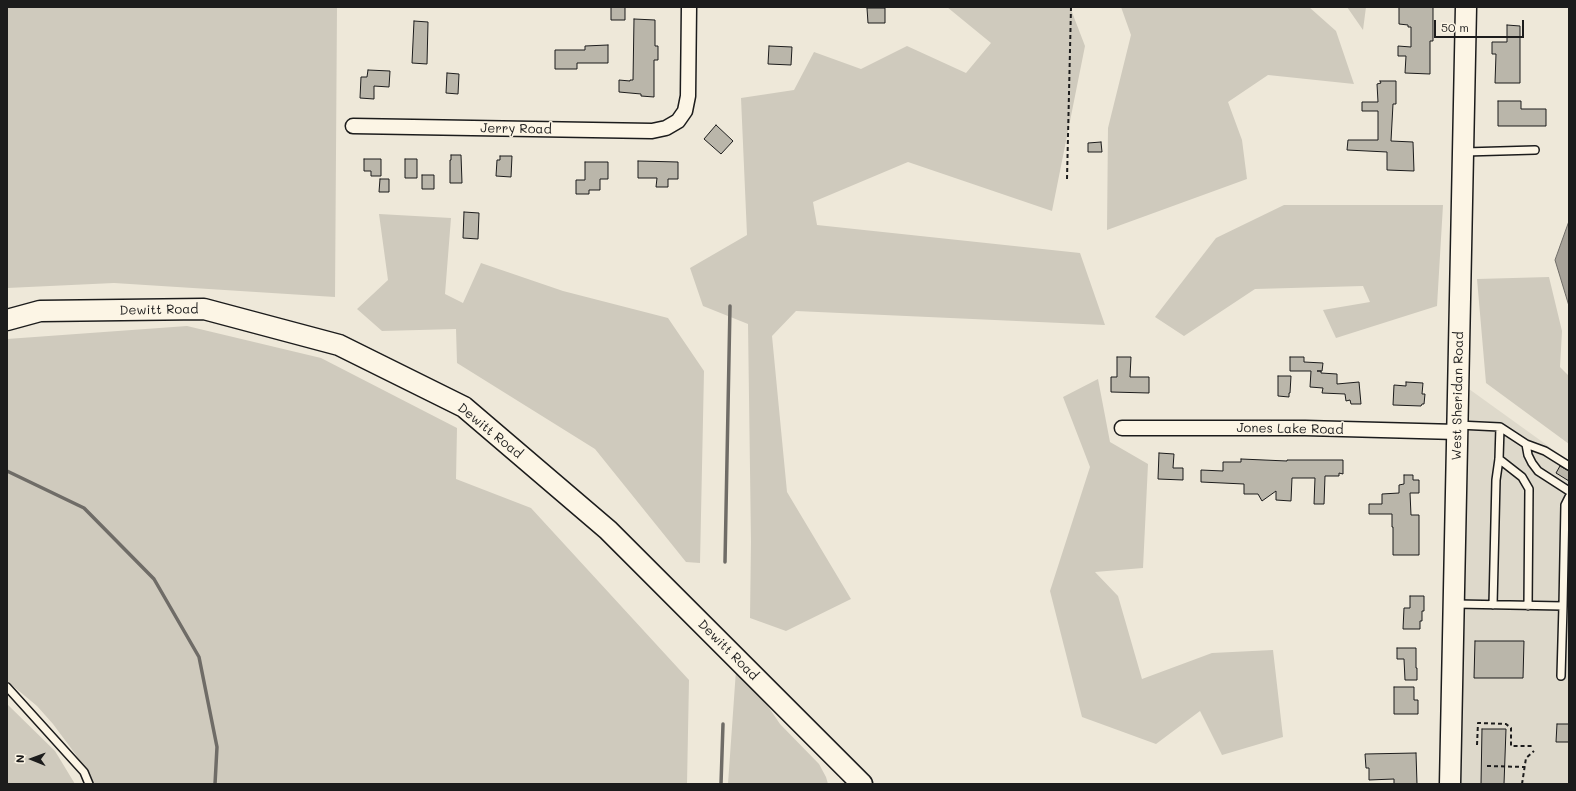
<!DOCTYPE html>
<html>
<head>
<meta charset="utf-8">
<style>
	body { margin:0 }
	#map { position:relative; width:1576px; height:791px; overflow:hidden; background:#eee8d9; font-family:Mali,sans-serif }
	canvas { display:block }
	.frame { position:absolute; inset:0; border:8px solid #1c1c1c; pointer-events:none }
	.north { position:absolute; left:12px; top:739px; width:40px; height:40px; -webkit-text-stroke:3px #fcf5e5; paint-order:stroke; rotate:271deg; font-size:11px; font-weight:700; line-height:16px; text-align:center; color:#1c1c1c }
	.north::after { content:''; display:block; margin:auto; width:14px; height:18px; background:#1c1c1c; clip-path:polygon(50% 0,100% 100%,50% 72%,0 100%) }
	.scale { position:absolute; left:1434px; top:20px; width:90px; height:18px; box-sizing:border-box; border:2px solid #1c1c1c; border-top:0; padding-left:5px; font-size:12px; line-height:14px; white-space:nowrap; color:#1c1c1c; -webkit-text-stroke:3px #fcf5e5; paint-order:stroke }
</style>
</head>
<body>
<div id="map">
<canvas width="1576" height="791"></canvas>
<div class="frame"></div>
<div class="north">N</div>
<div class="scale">50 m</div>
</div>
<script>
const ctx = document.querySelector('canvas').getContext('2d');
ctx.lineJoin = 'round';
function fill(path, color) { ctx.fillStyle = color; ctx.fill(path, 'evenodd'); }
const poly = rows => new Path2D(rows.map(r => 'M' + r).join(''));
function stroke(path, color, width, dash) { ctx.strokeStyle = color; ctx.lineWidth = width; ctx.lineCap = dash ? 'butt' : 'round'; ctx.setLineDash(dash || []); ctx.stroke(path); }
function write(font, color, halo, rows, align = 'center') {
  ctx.font = font + ' Mali,sans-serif'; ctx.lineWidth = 3; ctx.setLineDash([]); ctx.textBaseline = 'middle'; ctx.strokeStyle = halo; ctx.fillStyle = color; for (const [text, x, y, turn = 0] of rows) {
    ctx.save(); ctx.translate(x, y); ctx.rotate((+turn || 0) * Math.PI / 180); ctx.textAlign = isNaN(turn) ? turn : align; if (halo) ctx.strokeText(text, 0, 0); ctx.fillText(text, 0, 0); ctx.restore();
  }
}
fill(poly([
	[1469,389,1569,461,1569,784,1461,784]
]), '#ded9cb');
fill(poly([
	[7,7,337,7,335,297,114,283,7,288],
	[947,7,1070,7,1085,46,1052,211,908,162,813,202,817,225,1080,253,1105,325,796,311,772,336,787,492,851,599,786,631,750,618,751,542,748,324,703,306,690,268,747,235,741,98,794,90,814,52,861,69,907,46,966,73,991,43],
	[1121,7,1309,7,1336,31,1354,84,1268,75,1228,102,1242,140,1247,179,1107,230,1108,128,1131,35],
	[1347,7,1366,7,1363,30],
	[1284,205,1443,205,1437,306,1336,338,1323,310,1370,302,1363,286,1255,289,1184,336,1155,317,1216,238],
	[379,214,451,218,445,294,463,303,481,263,563,291,668,318,704,371,700,563,686,562,595,449,457,363,456,329,382,331,357,309,388,280],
	[1549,277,1562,331,1560,367,1569,376,1569,444,1486,383,1477,279],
	[187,326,321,358,457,428,456,479,531,508,689,680,687,784,93,784,76,755,53,724,37,706,7,681,7,339],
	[1098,379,1110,442,1148,464,1143,568,1095,572,1118,596,1142,679,1212,653,1273,650,1283,737,1222,755,1200,711,1156,744,1082,717,1050,591,1090,467,1063,397],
	[736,670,763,699,780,724,819,764,826,777,828,784,728,784],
	[7,704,55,751,75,784,7,784]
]), '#cfcabd');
const water = poly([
	[1569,221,1569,306,1555,260,1569,221]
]);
fill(water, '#a7a299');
stroke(water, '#6f6c67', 1);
stroke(poly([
	[7,471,84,508,154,579,199,657,217,747,215,784],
	[725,562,730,306],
	[721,784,723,724]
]), '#6f6c67', 3.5);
const building = poly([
	[611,7,625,7,625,20,611,20,611,7],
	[1399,7,1433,7,1433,41,1430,41,1430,74,1405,73,1406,56,1398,56,1398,46,1411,47,1411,27,1408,27,1408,25,1399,24,1399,7],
	[867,8,885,8,885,23,868,23,867,8],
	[634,19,655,20,655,46,658,46,658,60,654,60,654,97,641,96,641,94,619,92,619,80,630,81,630,80,633,80,634,19],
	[414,21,428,22,427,64,412,63,414,21],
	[1507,25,1520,26,1520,83,1495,83,1496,54,1492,54,1492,42,1507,42,1507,25],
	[608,45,608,63,577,63,577,69,555,69,555,50,585,50,585,46,608,45],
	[769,46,792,47,791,65,768,64,769,46],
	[368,70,390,71,389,87,374,86,374,99,360,98,361,77,367,77,368,70],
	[447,73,459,74,458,94,446,93,447,73],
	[1380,81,1396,81,1396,104,1393,104,1391,141,1413,142,1414,171,1387,170,1387,152,1347,150,1348,140,1378,140,1378,111,1362,111,1362,102,1378,102,1377,84,1381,83,1380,81],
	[1498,101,1521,101,1521,109,1546,109,1546,126,1498,126,1498,101],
	[716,125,733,141,721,154,704,139,716,125],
	[1101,142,1102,152,1088,152,1088,143,1101,142],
	[451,155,461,155,462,183,450,183,450,160,451,160,451,155],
	[500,156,512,156,511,177,496,176,497,160,500,160,500,156],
	[364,159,381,159,381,176,371,176,371,171,364,171,364,159],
	[405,159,417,159,417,178,405,178,405,159],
	[638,161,678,162,678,179,668,179,668,187,656,187,657,178,638,178,638,161],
	[585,162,608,162,608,179,600,179,600,190,589,190,589,194,576,194,576,180,585,180,585,162],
	[422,175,434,175,434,189,422,189,422,175],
	[380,179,389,179,389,192,379,192,380,179],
	[464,212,479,213,478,239,463,238,464,212],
	[1117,357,1131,357,1130,377,1149,377,1149,393,1111,392,1111,377,1117,377,1117,357],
	[1290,357,1304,357,1304,362,1323,363,1322,371,1317,371,1321,371,1321,373,1337,374,1337,384,1359,382,1361,404,1351,404,1350,400,1346,401,1345,394,1322,393,1323,388,1310,387,1311,371,1290,371,1290,357],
	[1278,376,1291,376,1290,393,1289,393,1289,397,1278,396,1278,376],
	[1406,382,1423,383,1422,394,1425,394,1424,404,1422,404,1421,406,1393,405,1394,385,1406,386,1406,382],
	[1159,453,1174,454,1173,468,1183,468,1183,480,1158,479,1159,453],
	[1241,459,1287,461,1287,460,1343,460,1343,474,1339,473,1339,476,1325,476,1324,504,1314,504,1315,478,1292,478,1291,501,1276,500,1276,491,1262,501,1258,494,1244,494,1244,484,1201,482,1201,470,1223,471,1223,462,1241,462,1241,459],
	[1560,466,1569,471,1569,481,1556,473,1560,466],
	[1404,475,1413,475,1413,480,1419,480,1419,493,1410,493,1411,515,1419,515,1419,555,1393,555,1393,527,1392,527,1392,514,1369,514,1369,504,1382,504,1382,494,1399,493,1399,485,1404,484,1404,475],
	[1410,596,1424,596,1424,611,1422,611,1422,621,1420,621,1420,629,1403,629,1404,608,1410,608,1410,596],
	[1475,641,1524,641,1523,678,1474,678,1475,641],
	[1397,648,1416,648,1416,668,1417,668,1417,680,1405,680,1404,659,1397,659,1397,648],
	[1394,687,1414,687,1414,700,1418,700,1418,714,1394,714,1394,687],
	[1557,724,1569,724,1569,742,1556,742,1557,724],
	[1482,729,1506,729,1504,784,1481,784,1482,729],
	[1416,753,1417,784,1394,784,1394,779,1369,780,1369,768,1366,768,1365,754,1416,753]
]);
fill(building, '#bab6aa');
stroke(building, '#1c1c1c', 1);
const lane = poly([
	[1465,152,1535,150],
	[1458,425,1500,427,1526,444,1545,451,1569,466],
	[1526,444,1528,455,1532,463,1538,471,1569,491],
	[1499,459,1522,477,1529,489,1528,606],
	[1456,604,1563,606,1561,676],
	[1493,605,1496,480,1499,459,1500,427],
	[1563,606,1565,505,1569,497],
	[7,687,84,772,89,784]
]);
const street = poly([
	[353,126,652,131,666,128,678,121,685,111,688,96,689,7],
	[1122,428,1305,428,1457,432]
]);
const secondary = poly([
	[7,320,40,311,204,309,339,345,464,407,608,530,862,784],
	[1450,784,1466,7]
]);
stroke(lane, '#1c1c1c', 10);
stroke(street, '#1c1c1c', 17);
stroke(secondary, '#1c1c1c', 23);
stroke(poly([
	[1067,179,1071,7],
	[1477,745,1478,723,1506,724,1511,728,1511,746,1534,746],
	[1487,766,1525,767],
	[1522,784,1526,758,1534,751]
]), '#1c1c1c', 2, [4, 3]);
stroke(lane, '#fcf5e5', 7);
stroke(street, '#fcf5e5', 14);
stroke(secondary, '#fcf5e5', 20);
write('13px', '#1c1c1c', '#fcf5e5', [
	["Jerry Road",516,129,1],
	["Dewitt Road",159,310,-1],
	["West Sheridan Road",1458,396,-89],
	["Jones Lake Road",1290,429,1],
	["Dewitt Road",490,431,39],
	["Dewitt Road",728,650,45]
]);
</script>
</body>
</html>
